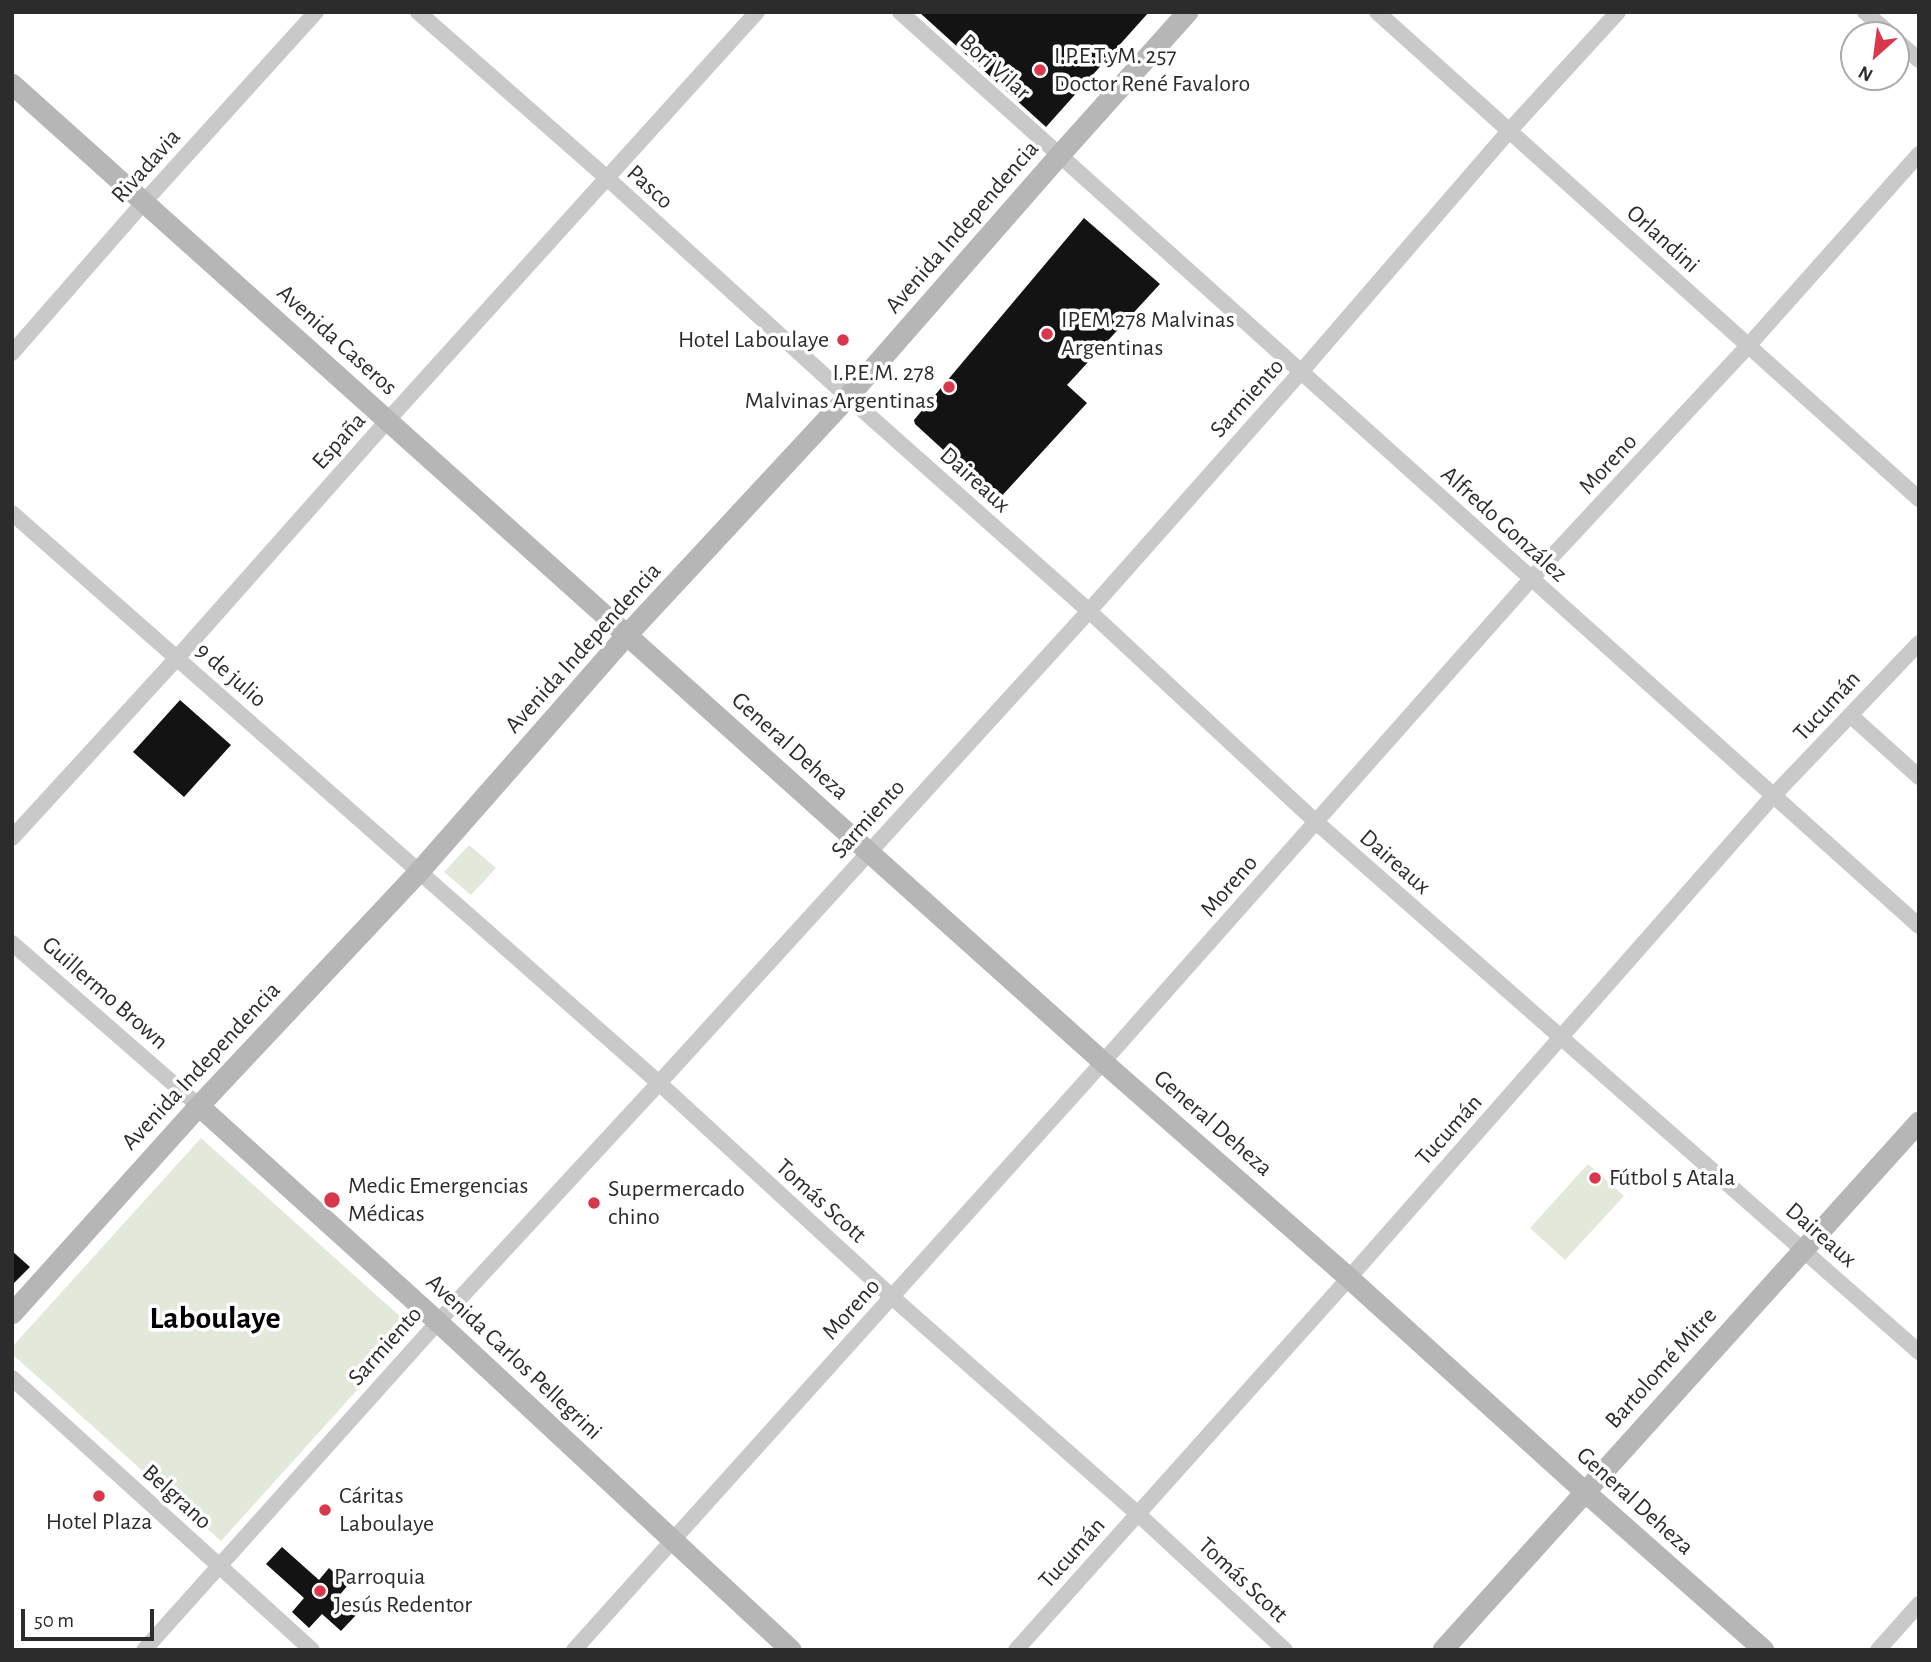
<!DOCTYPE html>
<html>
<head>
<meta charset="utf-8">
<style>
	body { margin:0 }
	#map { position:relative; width:1931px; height:1662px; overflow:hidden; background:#fff; font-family:"Alegreya Sans",sans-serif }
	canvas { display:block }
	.frame { position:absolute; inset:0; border:14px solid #2c2c2c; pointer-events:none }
	.north { position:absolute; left:1840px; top:21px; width:70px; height:70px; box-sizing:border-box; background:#fff; border:2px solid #ababab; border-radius:50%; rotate:208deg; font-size:19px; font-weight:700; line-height:28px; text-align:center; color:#2c2c2c }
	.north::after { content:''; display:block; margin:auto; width:24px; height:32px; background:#d9374c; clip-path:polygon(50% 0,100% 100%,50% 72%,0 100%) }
	.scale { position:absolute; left:21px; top:1609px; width:133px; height:32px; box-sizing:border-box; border:4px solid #2c2c2c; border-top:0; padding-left:9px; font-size:21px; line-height:24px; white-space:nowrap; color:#2c2c2c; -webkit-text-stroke:5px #fff; paint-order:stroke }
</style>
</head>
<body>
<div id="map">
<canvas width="1931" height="1662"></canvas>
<div class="frame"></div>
<div class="north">N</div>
<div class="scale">50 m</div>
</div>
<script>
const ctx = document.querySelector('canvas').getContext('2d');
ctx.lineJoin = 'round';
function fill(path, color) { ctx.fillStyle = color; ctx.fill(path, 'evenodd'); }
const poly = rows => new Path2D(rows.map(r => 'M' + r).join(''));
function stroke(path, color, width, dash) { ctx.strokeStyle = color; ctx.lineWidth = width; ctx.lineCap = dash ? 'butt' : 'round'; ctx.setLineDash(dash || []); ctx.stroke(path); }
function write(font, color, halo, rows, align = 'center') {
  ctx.font = font + ' "Alegreya Sans",sans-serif'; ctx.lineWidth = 7; ctx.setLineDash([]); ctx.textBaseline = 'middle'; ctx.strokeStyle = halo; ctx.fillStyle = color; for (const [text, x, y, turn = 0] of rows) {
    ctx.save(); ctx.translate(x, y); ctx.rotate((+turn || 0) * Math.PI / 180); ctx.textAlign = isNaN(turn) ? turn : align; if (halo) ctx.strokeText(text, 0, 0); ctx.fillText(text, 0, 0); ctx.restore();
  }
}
fill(poly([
	[469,845,496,868,471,895,444,872],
	[201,1138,413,1328,221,1541,12,1354,12,1347],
	[1588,1164,1624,1196,1565,1260,1530,1228]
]), '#e3e9da');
fill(poly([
	[919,12,1149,12,1046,127],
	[1084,218,1160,284,1067,385,1087,403,998,500,915,424,914,420],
	[180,700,231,745,184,797,133,752],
	[12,1251,30,1267,12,1285],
	[282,1547,319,1580,329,1568,348,1585,338,1597,357,1614,341,1631,322,1614,309,1628,292,1612,304,1598,266,1564]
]), '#131313');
stroke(poly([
	[418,12,607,178,848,397,1089,611,1316,822,1919,1352],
	[900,12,1919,926],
	[1377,12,1919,499],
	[1865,12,1891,35],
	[1896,40,1919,60],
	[12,353,144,202,316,12],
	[12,513,659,1083,892,1297,1138,1514,1285,1650],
	[1850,715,1919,777],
	[12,838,177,658,388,420,757,12],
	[12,943,199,1106],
	[12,1378,312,1650],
	[144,1650,438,1322,659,1083,1089,611,1300,373,1509,131,1618,12],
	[574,1650,1103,1062,1531,579,1748,346,1919,154],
	[1016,1650,1349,1278,1773,796,1919,643],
	[1878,1650,1919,1604]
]), '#c9c9c9', 16);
stroke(poly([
	[12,84,1103,1062,1349,1278,1584,1491,1764,1650],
	[199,1106,438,1322,791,1650],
	[12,1314,199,1106,419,872,627,635,848,397,1059,156,1188,12],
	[1443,1650,1919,1122]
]), '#b6b6b6', 21);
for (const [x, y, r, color] of [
	[1040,70,7,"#d9374c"],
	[1047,334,7,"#d9374c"],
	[843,340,7,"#d9374c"],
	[949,387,7,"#d9374c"],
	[1595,1178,7,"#d9374c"],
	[332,1200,9,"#d9374c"],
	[594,1203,7,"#d9374c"],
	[99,1496,7,"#d9374c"],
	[325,1510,7,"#d9374c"],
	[320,1591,7,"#d9374c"]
]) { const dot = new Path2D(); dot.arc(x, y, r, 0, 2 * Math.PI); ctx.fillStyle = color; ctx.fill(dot); stroke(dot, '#fff', 2.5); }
write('24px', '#2c2c2c', '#fff', [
	["I.P.E.T.yM. 257",1054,56],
	["Doctor René Favaloro",1054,84],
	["IPEM 278 Malvinas",1061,320],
	["Argentinas",1061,348],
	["Hotel Laboulaye",829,340,"right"],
	["I.P.E.M. 278",935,373,"right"],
	["Malvinas Argentinas",935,401,"right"],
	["Fútbol 5 Atala",1609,1178],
	["Medic Emergencias",348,1186],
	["Médicas",348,1214],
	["Supermercado",608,1189],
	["chino",608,1217],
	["Cáritas",339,1496],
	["Laboulaye",339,1524],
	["Hotel Plaza",99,1522,"center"],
	["Parroquia",334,1577],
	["Jesús Redentor",334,1605]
], 'left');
write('24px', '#2c2c2c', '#fff', [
	["Bori Vilar",995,67,42],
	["Rivadavia",146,166,-48],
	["Pasco",650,187,42],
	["Avenida Independencia",962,227,-49],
	["Orlandini",1663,239,42],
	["Avenida Caseros",337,340,42],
	["Sarmiento",1247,398,-48],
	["España",339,441,-48],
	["Moreno",1608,464,-47],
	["Daireaux",975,480,42],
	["Alfredo González",1504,524,42],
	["Avenida Independencia",583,648,-48],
	["9 de julio",231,675,41],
	["Tucumán",1827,706,-47],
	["General Deheza",790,746,42],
	["Sarmiento",868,819,-48],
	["Daireaux",1395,862,41],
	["Moreno",1229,886,-49],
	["Guillermo Brown",105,993,41],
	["Avenida Independencia",201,1066,-47],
	["General Deheza",1213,1123,41],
	["Tucumán",1449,1130,-48],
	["Tomás Scott",821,1201,42],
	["Daireaux",1821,1235,41],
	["Moreno",851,1309,-48],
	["Sarmiento",385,1346,-48],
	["Avenida Carlos Pellegrini",514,1357,43],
	["Bartolomé Mitre",1661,1368,-48],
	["Belgrano",177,1497,42],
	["General Deheza",1635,1501,42],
	["Tucumán",1072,1553,-48],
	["Tomás Scott",1243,1580,43]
]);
write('bold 32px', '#000', '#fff', [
	["Laboulaye",215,1318]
]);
</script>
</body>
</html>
